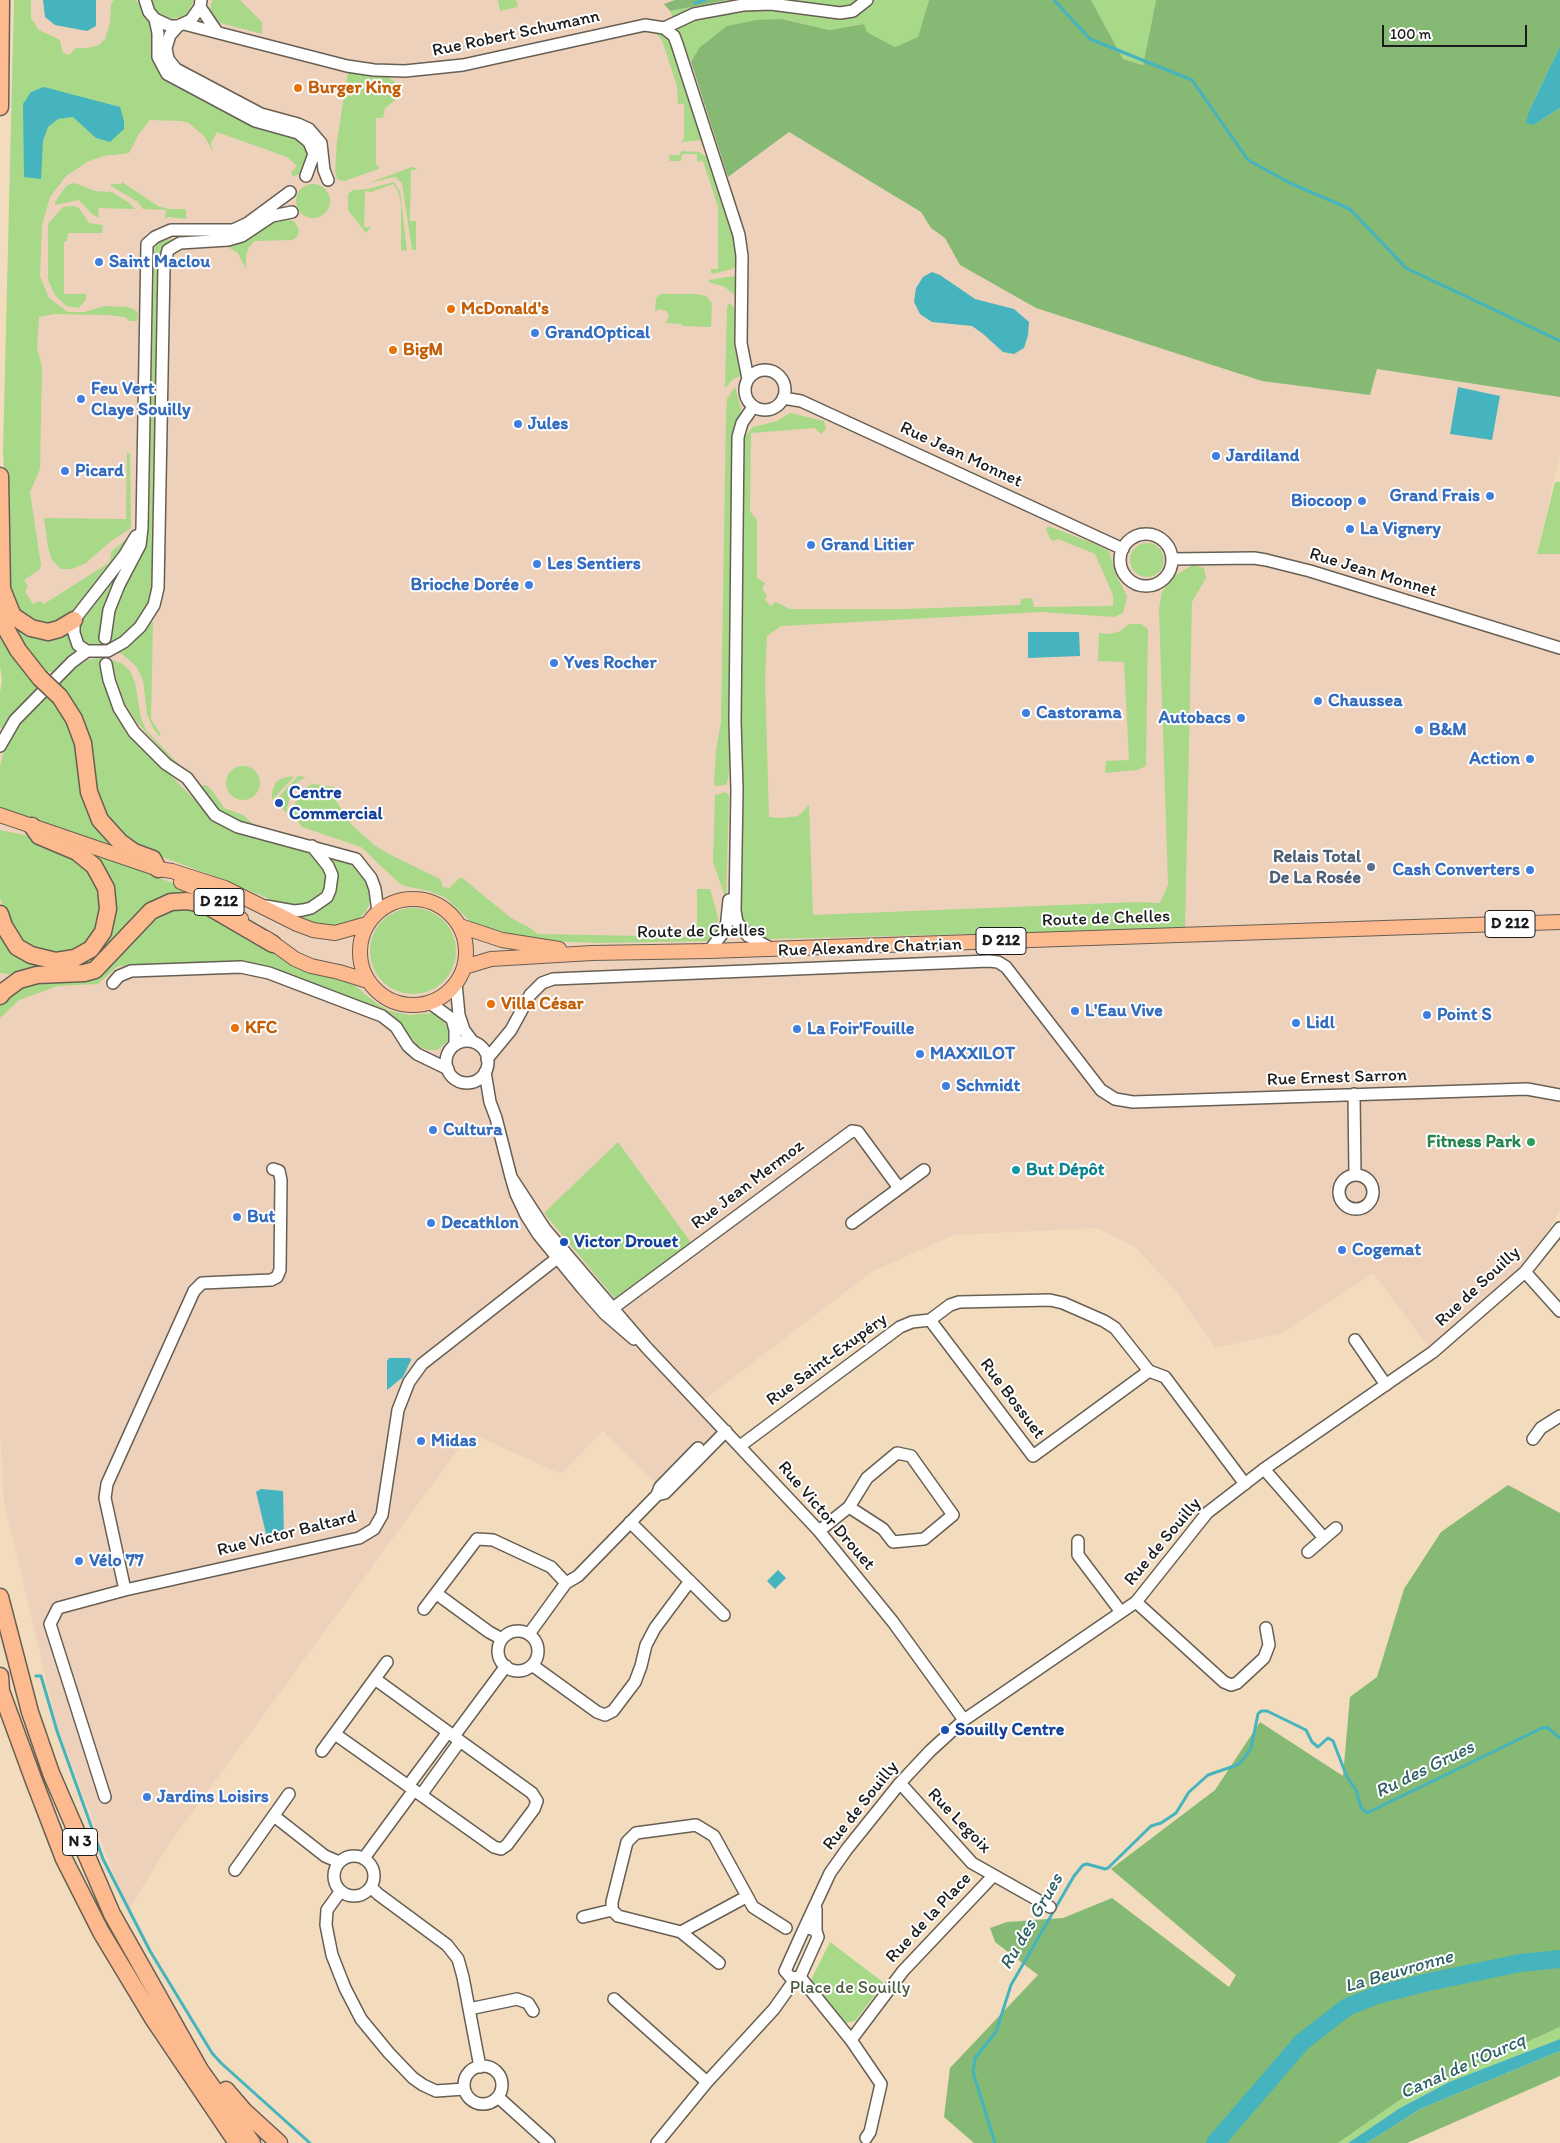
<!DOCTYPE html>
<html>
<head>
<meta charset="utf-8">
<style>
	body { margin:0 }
	#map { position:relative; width:1560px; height:2143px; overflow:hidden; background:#f3dcbd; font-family:Itim,sans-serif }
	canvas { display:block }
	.scale { position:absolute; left:1382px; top:25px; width:145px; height:22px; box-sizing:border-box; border:2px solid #1c1c1c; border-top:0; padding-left:6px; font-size:15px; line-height:18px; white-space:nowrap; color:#1c1c1c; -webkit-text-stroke:4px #fff; paint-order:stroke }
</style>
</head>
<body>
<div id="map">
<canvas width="1560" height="2143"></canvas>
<div class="scale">100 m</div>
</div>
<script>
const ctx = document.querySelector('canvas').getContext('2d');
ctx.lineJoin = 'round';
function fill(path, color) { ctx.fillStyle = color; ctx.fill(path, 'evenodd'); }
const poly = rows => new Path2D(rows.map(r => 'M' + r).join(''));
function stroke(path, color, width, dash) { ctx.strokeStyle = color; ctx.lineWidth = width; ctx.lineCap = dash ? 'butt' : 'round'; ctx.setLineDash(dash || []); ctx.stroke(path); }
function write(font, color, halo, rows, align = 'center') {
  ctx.font = font + ' Itim,sans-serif'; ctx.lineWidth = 4; ctx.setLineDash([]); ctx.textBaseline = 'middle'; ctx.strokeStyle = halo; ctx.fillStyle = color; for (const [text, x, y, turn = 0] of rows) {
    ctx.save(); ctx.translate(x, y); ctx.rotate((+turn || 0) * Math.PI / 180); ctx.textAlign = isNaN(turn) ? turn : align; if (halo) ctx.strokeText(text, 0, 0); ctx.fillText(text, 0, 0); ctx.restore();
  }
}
fill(poly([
	[17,0,675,0,665,4,670,11,691,62,728,177,789,132,922,212,931,228,945,238,960,265,1036,308,1155,346,1370,395,1377,369,1560,397,1560,454,1537,553,1560,554,1560,1210,1525,1272,1433,1352,1373,1273,1282,1333,1216,1348,1175,1290,1136,1248,1097,1228,954,1235,873,1271,700,1403,721,1426,660,1487,603,1431,561,1474,470,1433,172,1840,128,1910,58,1729,4,1503,0,1428,0,715,9,599]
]), '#eed1ba');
fill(poly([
	[14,0,31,0,31,18,39,30,60,40,63,53,69,55,76,48,88,48,99,45,105,39,110,23,111,4,114,0,136,0,151,23,153,32,151,49,154,63,167,81,258,128,296,138,305,146,308,154,301,173,293,177,291,172,297,166,287,157,217,132,211,143,213,152,205,137,189,123,181,121,150,120,139,134,129,153,104,156,89,161,66,176,50,197,42,225,40,276,49,298,68,312,84,312,105,306,127,307,133,309,138,313,137,321,130,321,125,317,107,315,54,314,39,317,37,348,42,367,40,469,30,492,41,565,39,570,24,580,28,586,25,592,33,604,40,601,44,604,110,562,111,552,131,535,127,546,71,617,46,628,20,616,9,592,7,513,3,452],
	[152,0,194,0,187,14,182,17,171,19,160,15,156,10],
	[212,0,240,0,262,22,262,34,217,22,212,16,210,9],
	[498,0,516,0,518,7,500,11],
	[727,0,929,0,918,37,895,47,867,32,863,24,829,30,782,19,699,48,691,62,670,11],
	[1091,0,1156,0,1143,65,1123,59],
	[646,31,661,33,672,45,703,140,682,142,682,140,684,139,684,104,678,104,677,86,662,40,656,34,649,32,633,34],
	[348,72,388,77,395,82,402,95,385,108,383,118,376,118,376,165,379,166,379,169,344,181,337,179,335,171,337,141],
	[682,151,699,152,708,158,735,244,737,261,736,266,732,269,712,274,710,269,718,269,718,207,703,161,697,162,697,154,682,154,681,161,670,161,669,155,679,155],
	[412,167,416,168,417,170,411,170,410,221,416,221,416,250,412,250,402,183,395,177,369,183],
	[122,182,158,206,168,209,186,209,186,219,169,217,165,219,166,210,143,209,138,202,111,186,111,184,121,184],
	[394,182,400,191,407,251,401,250,401,204,398,191,393,184,371,192,365,191,364,227,371,227,366,233,348,210,348,194,353,190,368,189],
	[75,183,95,191,112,192,128,202,135,209,98,208,99,218,92,214,79,200,55,205,55,202,67,185],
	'296 201a17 17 0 1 1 34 0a17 17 0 1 1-34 0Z',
	[74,206,79,208,89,223,103,225,102,233,68,233,67,241,64,242,64,294,86,294,86,299,79,308,66,306,55,295,48,280,48,224,63,207],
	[284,217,295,222,299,230,297,237,292,240,255,241,249,247,246,255,246,269,238,253,223,244,273,218],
	[174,239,162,250,158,266,153,584,148,604,132,629,111,644,93,649,84,646,77,629,91,607,127,559,102,642,111,641,116,608,126,584,140,560,147,534,149,522,154,253,155,246,162,241],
	[734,276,737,279,737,293,733,294,725,287,708,282,709,280],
	[661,294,698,294,706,296,712,303,711,327,682,326,682,324,666,323,669,315,667,311,659,309,655,312,656,298],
	[730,303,736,311,735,343,742,367,741,376,733,379,725,388,727,306],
	[735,387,741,409,740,416,736,426,730,755,728,779,726,785,716,786,714,784,716,750,721,722,726,413,727,399],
	[790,413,824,421,826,429,821,434,815,428,751,433,750,511,757,520,757,578,765,583,762,589,767,596,765,600,771,606,775,602,790,609,907,609,1020,605,1021,599,1032,598,1034,607,1113,606,1113,595,1095,554,1058,539,1054,541,1050,539,1046,529,1048,526,1095,544,1109,551,1116,575,1127,596,1123,613,1114,617,1041,612,781,626,767,636,765,679,769,817,782,818,798,816,809,805,813,915,1137,902,1160,903,1168,885,1159,609,1162,592,1174,576,1193,565,1204,568,1206,578,1192,602,1185,929,766,939,755,938,738,917,740,591,744,438,753,427,777,421],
	[127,452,130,454,131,528,111,541,86,563,72,569,61,569,52,560,48,547,44,518,126,519],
	[1555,482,1560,482,1560,554,1537,554],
	'1130 560a17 17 0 1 1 34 0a17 17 0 1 1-34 0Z',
	[153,621,151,719,161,735,159,736,153,728,147,714,143,680,136,666,122,654,117,653,133,643],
	[14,624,70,627,81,653,56,674,48,671,46,673,15,638],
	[1129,624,1141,624,1148,629,1146,766,1137,770,1105,773,1106,761,1129,760,1124,662,1098,661,1099,633,1109,634,1121,631],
	[0,633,42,688,2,729,0,727,0,692,2,680,0,667],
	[104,657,123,664,130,671,135,682,141,718,146,730,180,766,178,768,136,721,125,704,115,675,113,662,102,663,148,752,216,822,231,830,294,847,309,853,318,859,329,877,326,893,309,905,292,906,279,903,227,881,141,849,112,829,55,688,78,666,88,660],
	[48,694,67,718,114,847,0,808,0,766,4,751,17,726],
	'226 783a17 17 0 1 1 34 0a17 17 0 1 1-34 0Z',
	[293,776,293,778,272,800,272,792,276,782,283,778],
	[298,776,306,777,297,782,292,789,286,813,281,806,283,803,278,798],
	[312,784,334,787,339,793,334,797,350,823,374,845,389,854,440,879,443,887,449,888,461,877,511,918,530,928,538,934,697,937,697,889,710,889,718,917,717,931,708,941,601,943,546,941,509,935,473,924,446,898,429,891,405,886,400,884,361,847,302,827,294,816,295,803,302,790],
	[206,785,212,790,224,808,243,815,253,824,240,823,221,812,197,786],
	[726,792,729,796,726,899,713,862,715,795],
	[0,830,29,836,64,849,94,873,106,907,94,939,69,955,33,951,17,938,6,917,0,897],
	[93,853,202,894,186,895,83,968,14,975,0,973,0,921,5,934,63,964,114,917,89,854],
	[330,856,349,861,357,867,370,889,371,900,366,911,359,919,339,929,311,926,292,914,310,913,322,908,329,901],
	[194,906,303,969,354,985,376,1003,390,1011,409,1015,434,1013,441,1016,450,1032,448,1041,437,1050,428,1050,418,1046,402,1026,391,1016,380,1010,265,967,231,961,118,966,98,984,58,986,19,1000,0,1018,0,1003,30,982,91,977,160,913],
	'370 951a43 43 0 1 1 86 0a43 43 0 1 1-86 0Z',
	[618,1142,692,1244,617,1301,544,1213],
	[830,1942,884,1983,855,2021,846,2023,811,1980],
	[1560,2027,1560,2039,1449,2082,1400,2108,1348,2143,1338,2143,1404,2097]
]), '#a7d988');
fill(poly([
	[675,0,727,0,670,11,664,4],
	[929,0,1091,0,1123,59,1143,65,1156,0,1560,0,1560,46,1529,111,1534,125,1560,108,1560,397,1377,369,1370,395,1262,381,1036,308,960,265,945,238,931,228,921,212,789,132,728,177,691,62,699,48,727,26,757,20,782,19,829,30,864,24,867,32,895,47,918,37],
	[1508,1485,1560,1513,1560,2027,1404,2097,1338,2143,974,2143,944,2117,950,2068,1038,1975,995,1942,990,1928,1007,1922,1063,1918,1112,1898,1229,1987,1236,1975,1111,1869,1215,1790,1260,1722,1343,1776,1350,1697,1377,1677,1404,1589,1441,1532],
	[1560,2051,1560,2076,1407,2143,1367,2143,1420,2109]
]), '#85b974');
fill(poly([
	[43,0,96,0,96,26,87,31,55,25,45,17],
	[1560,46,1560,108,1534,125,1526,123,1529,111],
	[44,87,120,107,124,121,124,129,110,142,96,138,73,117,58,119,48,127,43,141,41,179,24,177,23,104,31,92],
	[932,272,940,275,975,299,1014,309,1029,322,1028,335,1024,348,1014,354,1003,352,982,333,972,326,932,322,920,314,914,302,916,288,923,277],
	[1458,387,1500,396,1492,440,1450,434],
	[1028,632,1079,632,1080,656,1028,658],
	[389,1358,410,1358,411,1360,403,1377,387,1390,387,1361],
	[261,1489,283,1491,284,1537,279,1540,268,1542,256,1492],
	[778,1570,786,1578,775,1589,767,1581],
	[1560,2039,1560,2051,1420,2109,1367,2143,1348,2143,1400,2108,1449,2082]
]), '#45b4be');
stroke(poly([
	[1054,0,1090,39,1192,80,1248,160,1290,183,1350,209,1406,268,1560,341],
	[695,3,705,0],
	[36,1676,41,1676,57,1731,103,1859,150,1951,212,2053,221,2063,310,2143],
	[995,2143,973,2072,975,2058,996,2032,1011,1985,1074,1876,1083,1865,1087,1864,1105,1869,1108,1868,1151,1826,1161,1823,1176,1813,1189,1792,1208,1775,1237,1765,1242,1761,1251,1748,1258,1714,1261,1711,1267,1711,1306,1730,1312,1742,1318,1747,1328,1738,1333,1741,1347,1777,1356,1790,1361,1807,1367,1813,1540,1729,1547,1727,1560,1738]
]), '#45b4be', 3);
stroke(poly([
	[1215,2143,1302,2042,1347,2007,1377,1995,1424,1983,1520,1963,1560,1959]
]), '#45b4be', 18);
const minor = poly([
	[145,0,149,12,155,19,170,26,178,26,191,20,200,7,201,0],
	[200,7,217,32],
	[155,19,158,33,158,57,167,74,255,121,298,133,303,137,309,142,314,154,306,176],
	[184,24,347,66,374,70,405,71,463,65,645,25,664,28,674,36,677,44,739,235,742,256,741,343,748,379],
	[178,26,170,35,166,48,168,59,176,69,261,114,298,124,309,129,321,143,324,170,328,180],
	[664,28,694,14,743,5,771,4,840,13,853,11,867,0],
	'745 390a20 20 0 1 1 40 0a20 20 0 1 1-40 0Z',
	[783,398,801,401,1123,549],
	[753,407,742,423,738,437,735,721,737,790,735,911,737,922,748,936,772,949],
	'1120 560a26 26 0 1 1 52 0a26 26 0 1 1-52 0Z',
	[1172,559,1254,558,1266,560,1310,571,1560,648],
	[105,638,109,610,119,585,140,545,142,528,147,244,155,237,171,230,233,230,248,223,290,192],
	[87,651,78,645,74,633,74,620,124,556,136,536],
	[106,664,109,680,119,708,134,732,166,764,187,778,215,815,238,827,356,859,371,878,375,889,378,912],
	[0,746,15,720,72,662,87,651,108,651,124,642,140,627,154,605,158,588,164,267,168,250,180,243,228,240,242,236,272,216,292,212],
	[266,906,294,911,303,910,311,908,327,897,330,890,332,875,328,866,312,846],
	[709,951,726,929,729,900],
	[113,983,119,976,131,971,241,967,269,973,382,1016,396,1027,408,1046,417,1054,448,1069],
	[456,983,459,1015,464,1030,473,1042],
	[430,1003,452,1019,455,1030,455,1045],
	'446 1062a21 21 0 1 1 42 0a21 21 0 1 1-42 0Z',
	[487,1059,511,1030,530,995,542,983,553,979,989,961,998,962,1006,967,1101,1090,1115,1099,1133,1102,1527,1089,1560,1095],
	[485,1072,490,1102,496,1118,511,1177,516,1194,526,1215,538,1234,583,1289,605,1314,634,1339],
	[1354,1094,1355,1175],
	'1339 1192a17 17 0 1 1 34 0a17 17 0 1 1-34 0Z',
	[511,1177,545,1229,646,1347,819,1531,893,1622,964,1720],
	[852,1223,924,1170],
	[1525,1272,1560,1311],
	[605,1314,852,1131,858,1132,899,1188],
	[930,1320,1033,1456,1149,1371],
	[1355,1340,1386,1385],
	[1533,1439,1541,1428,1560,1416],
	[740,1446,900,1327,912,1322,930,1320,950,1305,959,1302,1050,1300,1063,1303,1104,1321,1115,1328,1149,1371,1165,1377,1245,1484],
	[1264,1469,1324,1538],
	[657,1495,660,1487,698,1448],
	[630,1522,724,1615],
	[819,1531,849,1507,867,1478,897,1453,911,1456,953,1515,924,1539,893,1542,883,1529,849,1507],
	[1078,1541,1078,1555,1121,1612],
	[1308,1552,1336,1528],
	[125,1590,105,1498,107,1484,194,1291,202,1283,271,1280,277,1277,280,1270,281,1180,279,1171,273,1169],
	[437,1594,489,1632,502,1639],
	[1136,1602,1224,1682,1231,1685,1237,1683,1264,1658,1269,1645,1266,1628],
	[424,1609,477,1539,493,1540,551,1567,566,1583],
	'498 1651a20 20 0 1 1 40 0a20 20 0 1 1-40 0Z',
	[529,1634,566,1583,578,1576,657,1495,665,1493,726,1431],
	[532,1665,597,1712,605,1715,613,1711,635,1682,641,1666,646,1645,655,1628,690,1581],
	[375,1679,448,1732],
	[335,1734,421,1795,460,1741,448,1732,408,1786],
	[454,1736,506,1666],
	[322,1751,387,1662],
	[900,1783,972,1863,1050,1907],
	[421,1795,494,1847,501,1849,507,1845,534,1809,537,1801,532,1793,460,1741],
	[105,1797,50,1624,58,1608,125,1590,359,1538,374,1529,382,1515,398,1410,409,1382,422,1364,565,1252],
	[274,1816,325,1856,339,1862],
	'334 1876a20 20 0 1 1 40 0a20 20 0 1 1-40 0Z',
	[364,1858,414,1790],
	[235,1870,289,1794],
	[371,1887,378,1894,447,1945,458,1959,463,1977,480,2067],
	[340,1892,327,1910,326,1925,332,1955,345,1988,361,2019,389,2053,413,2078,423,2085,436,2091,464,2089],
	[583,1917,612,1910],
	[804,1929,830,1873,847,1849,900,1783,930,1751,964,1720,1136,1602,1207,1513,1264,1469,1433,1352,1525,1272,1560,1228],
	[816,1931,810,1928,804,1929,785,1971,791,1978,800,1977,818,1937,816,1931,816,1909],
	[681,1932,746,1897],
	[719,1963,681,1932,618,1916,612,1910,612,1902,627,1842,636,1833,696,1825,714,1836,753,1907,786,1928],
	[800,1977,851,2040,881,2084,870,2132,866,2138],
	[614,1999,707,2082],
	[469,2009,517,1999,528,2003,533,2011],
	[851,2040,903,1971,993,1876],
	'464 2085a19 19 0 1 1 38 0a19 19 0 1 1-38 0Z',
	[498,2097,549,2143],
	[657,2143,707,2082,774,2009,796,1978]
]);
const major = poly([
	[0,815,158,869,172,871,225,888,297,924,313,930,335,933,367,924],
	[181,882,196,888,221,904,241,919],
	'360 952a53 53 0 1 1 106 0a53 53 0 1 1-106 0Z',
	[460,926,502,940,559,949],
	[266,938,295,959,311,966,339,972,368,981],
	[464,967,491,959,592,953,709,951,1560,922]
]);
const highway = poly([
	[0,107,1,0],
	[0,476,2,589,0,594],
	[2,589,13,616,31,628,48,632,59,629,74,620],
	[0,606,5,627,18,650,40,678],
	[60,697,74,719,83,743,89,792,100,820,120,842,134,852,153,859,158,869],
	[0,914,4,926,17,947,31,955,56,961,75,958,91,949,103,932,108,909,106,888,94,866,77,852,39,836,32,826],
	[0,996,4,991,19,980,37,975,84,973,95,970,151,911,171,902,187,901,206,905,273,944],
	[0,1597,30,1712,51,1773,112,1914,200,2070,252,2143],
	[0,1676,1,1691,34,1781,64,1859,101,1932,154,2020,237,2143],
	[226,2090,244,2111,279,2143]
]);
stroke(minor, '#675f54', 14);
stroke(major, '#675f54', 16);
stroke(highway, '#675f54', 19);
stroke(minor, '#fff', 11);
stroke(major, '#fcba8e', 14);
stroke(highway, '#fcba8e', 16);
const highwayBridge = poly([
	[40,678,60,697]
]);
stroke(highwayBridge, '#675f54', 19, []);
stroke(highwayBridge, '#fcba8e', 16);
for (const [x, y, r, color] of [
	[298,88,5,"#e8710a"],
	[99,262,5,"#3f7fe0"],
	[451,309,5,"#e8710a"],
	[535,333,5,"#3f7fe0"],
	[393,350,5,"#e8710a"],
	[81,399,5,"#3f7fe0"],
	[518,424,5,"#3f7fe0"],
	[1216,456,5,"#3f7fe0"],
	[65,471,5,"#3f7fe0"],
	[1490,496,5,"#3f7fe0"],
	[1362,501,5,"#3f7fe0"],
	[1350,529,5,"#3f7fe0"],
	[811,545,5,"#3f7fe0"],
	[537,564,5,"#3f7fe0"],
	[529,585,5,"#3f7fe0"],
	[554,663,5,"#3f7fe0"],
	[1318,701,5,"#3f7fe0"],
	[1026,713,5,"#3f7fe0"],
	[1241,718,5,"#3f7fe0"],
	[1419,730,5,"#3f7fe0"],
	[1530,759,5,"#3f7fe0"],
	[279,803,5,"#1a4fb4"],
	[1371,867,5,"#5c6f8a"],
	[1530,870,5,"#3f7fe0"],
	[491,1004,5,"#e8710a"],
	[1075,1011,5,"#3f7fe0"],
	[1427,1015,5,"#3f7fe0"],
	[1296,1023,5,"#3f7fe0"],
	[235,1028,5,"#e8710a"],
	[797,1029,5,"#3f7fe0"],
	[920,1054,5,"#3f7fe0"],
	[946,1086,5,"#3f7fe0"],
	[433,1130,5,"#3f7fe0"],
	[1531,1142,5,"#2e9e5b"],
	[1016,1170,5,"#0f9aa8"],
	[237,1217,5,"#3f7fe0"],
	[431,1223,5,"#3f7fe0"],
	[564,1242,5,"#1a4fb4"],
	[1342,1250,5,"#3f7fe0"],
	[421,1441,5,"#3f7fe0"],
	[79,1561,5,"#3f7fe0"],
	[945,1730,5,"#1a4fb4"],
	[147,1797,5,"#3f7fe0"]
]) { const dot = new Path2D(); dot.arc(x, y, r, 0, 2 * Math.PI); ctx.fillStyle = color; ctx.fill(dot); stroke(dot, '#fff', 2); }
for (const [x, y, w] of [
	[219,902,50],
	[1510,924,50],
	[1001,941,50],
	[80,1842,35]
]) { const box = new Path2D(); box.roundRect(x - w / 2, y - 13.5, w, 27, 4); ctx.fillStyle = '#fff'; ctx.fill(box); stroke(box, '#1c1c1c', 1); }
write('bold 16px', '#1c1c1c', null, [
	["D 212",219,902],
	["D 212",1510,924],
	["D 212",1001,941],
	["N 3",80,1842]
]);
write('18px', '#1c1c1c', '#fff', [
	["Rue Robert Schumann",516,34,-12],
	["Rue Jean Monnet",961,455,25],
	["Rue Jean Monnet",1373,573,17],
	["Route de Chelles",1106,919,-2],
	["Route de Chelles",701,932,-1],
	["Rue Alexandre Chatrian",870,948,-2],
	["Rue Ernest Sarron",1337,1078,-2],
	["Rue Jean Mermoz",748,1185,-37],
	["Rue de Souilly",1478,1287,-43],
	["Rue Saint-Exupéry",827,1360,-36],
	["Rue Bossuet",1012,1399,53],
	["Rue Victor Drouet",826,1516,49],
	["Rue Victor Baltard",287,1534,-14],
	["Rue de Souilly",1163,1542,-50],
	["Rue de Souilly",861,1806,-51],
	["Rue Legoix",959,1821,46],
	["Rue de la Place",929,1918,-47]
]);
write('bold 18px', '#c56008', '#fff', [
	["Burger King",308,88],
	["McDonald's",461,309],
	["BigM",403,350],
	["Villa César",501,1004],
	["KFC",245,1028]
], 'left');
write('bold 18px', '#366cbe', '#fff', [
	["Saint Maclou",109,262],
	["GrandOptical",545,333],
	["Feu Vert",91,389],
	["Claye Souilly",91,410],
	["Jules",528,424],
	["Jardiland",1226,456],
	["Picard",75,471],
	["Grand Frais",1480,496,"right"],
	["Biocoop",1352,501,"right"],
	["La Vignery",1360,529],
	["Grand Litier",821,545],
	["Les Sentiers",547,564],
	["Brioche Dorée",519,585,"right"],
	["Yves Rocher",564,663],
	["Chaussea",1328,701],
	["Castorama",1036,713],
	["Autobacs",1231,718,"right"],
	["B&M",1429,730],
	["Action",1520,759,"right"],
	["Cash Converters",1520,870,"right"],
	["L'Eau Vive",1085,1011],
	["Point S",1437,1015],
	["Lidl",1306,1023],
	["La Foir'Fouille",807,1029],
	["MAXXILOT",930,1054],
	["Schmidt",956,1086],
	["Cultura",443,1130],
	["But",247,1217],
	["Decathlon",441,1223],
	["Cogemat",1352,1250],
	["Midas",431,1441],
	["Vélo 77",89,1561],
	["Jardins Loisirs",157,1797]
], 'left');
write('bold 18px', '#164399', '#fff', [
	["Centre",289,793],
	["Commercial",289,814],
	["Victor Drouet",574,1242],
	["Souilly Centre",955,1730]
], 'left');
write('bold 18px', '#4e5e75', '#fff', [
	["Relais Total",1361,857],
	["De La Rosée",1361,878]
], 'right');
write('bold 18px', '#27864d', '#fff', [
	["Fitness Park",1521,1142]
], 'right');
write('bold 18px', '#0d838f', '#fff', [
	["But Dépôt",1026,1170]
], 'left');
write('18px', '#4d5e42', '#fff', [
	["Place de Souilly",850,1988]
]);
write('italic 19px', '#2e6065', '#fff', [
	["Ru des Grues",1425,1770,-26],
	["Ru des Grues",1032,1922,-60],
	["La Beuvronne",1399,1972,-16],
	["Canal de l'Ourcq",1463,2067,-24]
]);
</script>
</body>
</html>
